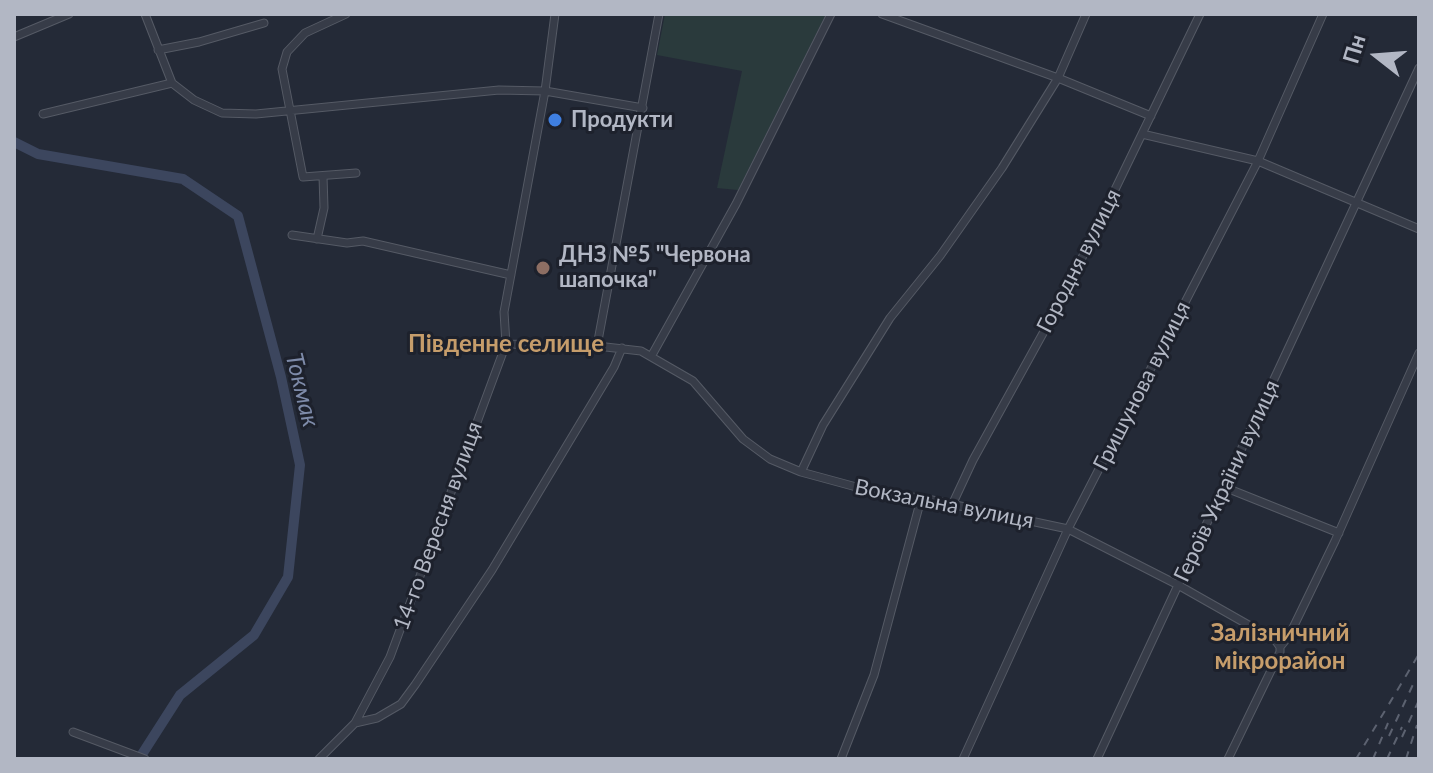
<!DOCTYPE html>
<html>
<head>
<meta charset="utf-8">
<style>
	body { margin:0 }
	#map { position:relative; width:1433px; height:773px; overflow:hidden; background:#242a37; font-family:Lato,sans-serif }
	canvas { display:block }
	.frame { position:absolute; inset:0; border:16px solid #b2b7c4; pointer-events:none }
	.north { position:absolute; left:1337px; top:16px; width:80px; height:80px; -webkit-text-stroke:6px #1d212c; paint-order:stroke; rotate:287deg; font-size:22px; font-weight:700; line-height:32px; text-align:center; color:#b2b7c4 }
	.north::after { content:''; display:block; margin:auto; width:28px; height:36px; background:#b2b7c4; clip-path:polygon(50% 0,100% 100%,50% 72%,0 100%) }
</style>
</head>
<body>
<div id="map">
<canvas width="1433" height="773"></canvas>
<div class="frame"></div>
<div class="north">Пн</div>
</div>
<script>
const ctx = document.querySelector('canvas').getContext('2d');
ctx.lineJoin = 'round';
function fill(path, color) { ctx.fillStyle = color; ctx.fill(path, 'evenodd'); }
const poly = rows => new Path2D(rows.map(r => 'M' + r).join(''));
function stroke(path, color, width, dash) { ctx.strokeStyle = color; ctx.lineWidth = width; ctx.lineCap = dash ? 'butt' : 'round'; ctx.setLineDash(dash || []); ctx.stroke(path); }
function write(font, color, halo, rows, align = 'center') {
  ctx.font = font + ' Lato,sans-serif'; ctx.lineWidth = 6; ctx.setLineDash([]); ctx.textBaseline = 'middle'; ctx.strokeStyle = halo; ctx.fillStyle = color; for (const [text, x, y, turn = 0] of rows) {
    ctx.save(); ctx.translate(x, y); ctx.rotate((+turn || 0) * Math.PI / 180); ctx.textAlign = isNaN(turn) ? turn : align; if (halo) ctx.strokeText(text, 0, 0); ctx.fillText(text, 0, 0); ctx.restore();
  }
}
fill(poly([
	[665,14,826,14,738,190,717,188,742,71,657,55]
]), '#2a3a3c');
stroke(poly([
	[14,142,38,154,183,179,238,216,281,377,300,465,288,577,254,635,180,695,139,759]
]), '#3c465e', 10);
const minor = poly([
	[145,14,172,83,194,100,222,113,256,114,499,90,545,91,643,108],
	[346,14,305,33,287,52,282,69,303,177,356,173],
	[882,14,1058,78,1151,116],
	[14,37,69,14],
	[158,50,199,42,264,23],
	[43,114,172,83],
	[1142,134,1258,161,1419,229],
	[292,235,347,243,363,241,511,275],
	[317,239,324,208,323,176],
	[506,344,597,346,641,351,693,381,743,439,770,459,801,472,871,491,932,500,1068,529,1178,585,1275,640,1280,647],
	[597,346,659,14],
	[652,355,736,204,831,14],
	[801,472,823,425,890,318,940,256,1002,168,1058,78,1086,14],
	[1224,487,1339,533],
	[952,505,973,460,1063,297,1200,14],
	[355,723,377,718,401,704,415,685,492,570,614,367,622,348],
	[73,732,145,759],
	[319,759,355,723,390,657,506,344,504,312,545,91,555,14],
	[841,759,874,675,921,499],
	[963,759,1068,529,1258,161,1323,14],
	[1097,759,1419,68],
	[1228,759,1280,652,1280,647,1289,636,1335,541,1419,353]
]);
stroke(minor, '#555a65', 9);
stroke(minor, '#373c48', 7);
stroke(poly([
	[1389,736,1416,678],
	[1402,737,1419,700],
	[1356,759,1419,654],
	[1373,759,1388,723],
	[1387,759,1402,727],
	[1406,759,1417,725]
]), '#5c6270', 2, [8, 8]);
for (const [x, y, r, color] of [
	[555,120,8,"#3f7fe0"],
	[543,268,8,"#8d6e63"]
]) { const dot = new Path2D(); dot.arc(x, y, r, 0, 2 * Math.PI); ctx.fillStyle = color; ctx.fill(dot); stroke(dot, '#1d212c', 3); }
write('bold 22px', '#b2b7c4', '#1d212c', [
	["Продукти",571,120],
	["ДНЗ №5 \"Червона",559,255],
	["шапочка\"",559,280]
], 'left');
write('22px', '#b2b7c4', '#1d212c', [
	["Городня вулиця",1079,261,-63],
	["Гришунова вулиця",1142,386,-63],
	["Героїв України вулиця",1227,481,-65],
	["Вокзальна вулиця",944,504,11],
	["14-го Вересня вулиця",438,526,-70]
]);
write('bold 24px', '#c69d6b', '#1d212c', [
	["Південне селище",506,344],
	["Залізничний",1280,633],
	["мікрорайон",1280,661]
]);
write('italic 24px', '#7e8ba9', '#1d212c', [
	["Токмак",302,390,76]
]);
</script>
</body>
</html>
